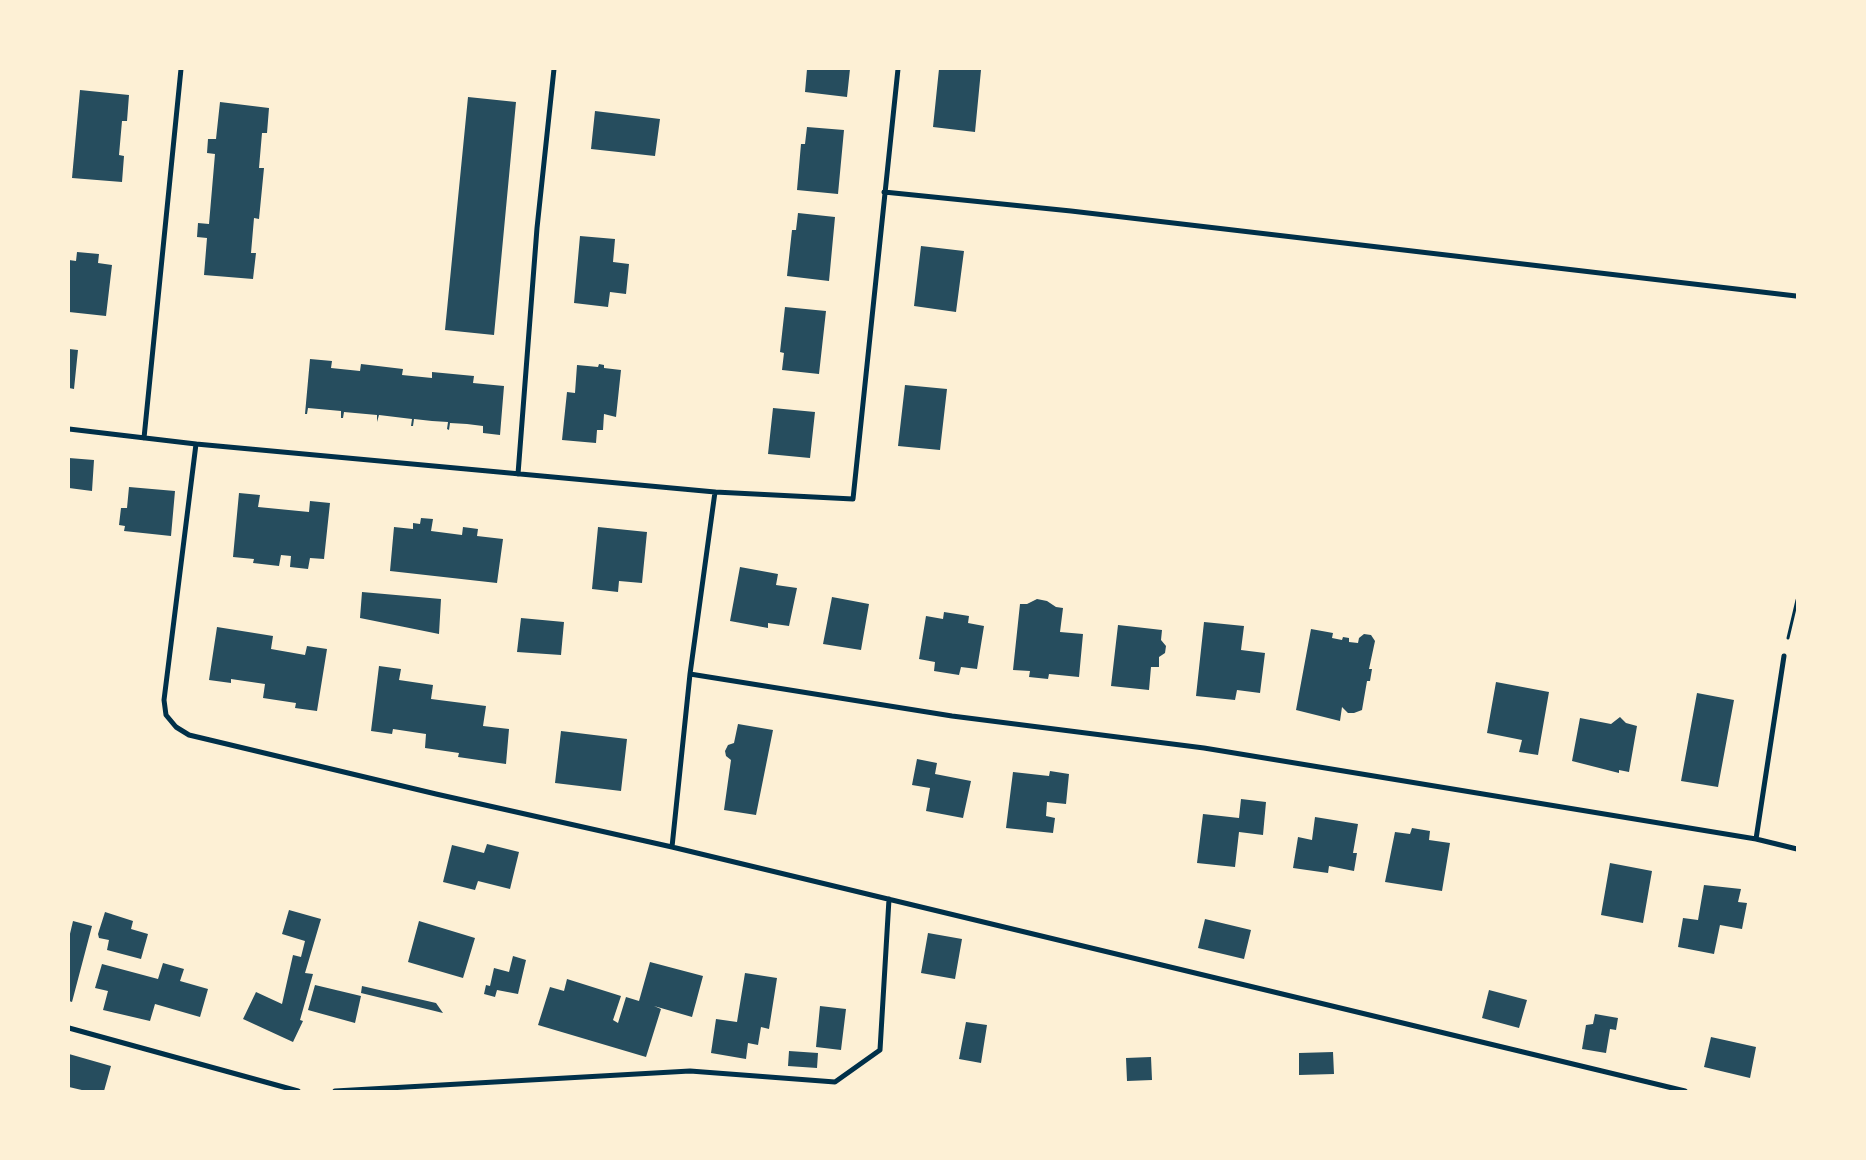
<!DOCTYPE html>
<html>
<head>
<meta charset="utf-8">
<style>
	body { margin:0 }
	#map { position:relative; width:1866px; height:1160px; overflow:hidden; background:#fdf0d5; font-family:Raleway,sans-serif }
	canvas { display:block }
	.frame { position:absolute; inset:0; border:70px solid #fdf0d5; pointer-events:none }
</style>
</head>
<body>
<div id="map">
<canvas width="1866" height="1160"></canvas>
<div class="frame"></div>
</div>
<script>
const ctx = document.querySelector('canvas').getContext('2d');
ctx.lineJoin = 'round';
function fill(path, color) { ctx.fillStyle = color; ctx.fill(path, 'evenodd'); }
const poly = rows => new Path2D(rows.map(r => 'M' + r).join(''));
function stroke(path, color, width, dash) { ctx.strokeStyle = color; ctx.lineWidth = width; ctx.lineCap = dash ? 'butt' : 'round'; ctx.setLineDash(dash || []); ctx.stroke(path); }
fill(poly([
	[807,69,850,69,847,97,805,92],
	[939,69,981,70,975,132,933,127],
	[80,90,129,95,127,121,122,121,119,155,124,156,122,182,72,178],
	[468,97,516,102,494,335,445,330],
	[220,102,269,108,267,133,262,133,259,168,264,168,259,219,254,218,251,253,256,253,253,279,204,275,207,238,197,237,198,223,209,224,215,154,207,153,208,139,216,139],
	[595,111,660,119,655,156,591,149],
	[807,127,844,130,838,194,797,190,801,144,805,144],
	[798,213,835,217,829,281,787,276,792,230,796,230],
	[580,236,615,239,613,262,629,264,626,294,610,292,608,307,574,303],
	[921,246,964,251,956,312,914,306],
	[77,252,99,254,98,263,112,265,106,316,69,312,69,260,76,261],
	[785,307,826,311,819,374,782,370,784,353,780,352],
	[69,349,78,350,74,389,69,388],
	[310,359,332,361,331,368,360,371,361,364,403,369,402,375,432,378,432,372,474,376,473,383,504,386,500,435,483,433,483,426,467,424,450,423,449,430,447,429,448,422,432,421,414,419,413,426,411,426,412,419,379,415,377,422,377,415,344,412,343,418,341,418,341,411,308,408,307,414,305,414],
	[599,364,604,365,604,368,621,370,616,417,604,414,603,430,597,430,596,443,562,440,567,392,575,393,577,365,598,367],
	[905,385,947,389,940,450,898,446],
	[773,408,815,412,810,458,768,454],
	[69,458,94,460,92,491,69,488],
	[129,487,175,491,171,536,124,531,125,526,119,525,121,508,127,508],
	[239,493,260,495,258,507,309,512,310,501,330,503,324,559,310,558,308,569,290,567,291,556,281,555,279,566,253,563,254,559,233,557],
	[421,518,433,519,431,531,462,535,463,527,478,529,477,536,503,539,497,583,390,571,394,527,413,529,413,523,420,524],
	[598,527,647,532,642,583,619,581,618,592,592,589],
	[740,567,778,574,776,585,797,588,789,626,768,623,768,628,730,621],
	[362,592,441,599,439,634,360,618],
	[832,597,869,604,861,650,823,644],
	[1037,599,1047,601,1056,607,1063,608,1060,632,1083,634,1079,677,1049,674,1048,679,1029,677,1030,671,1013,670,1020,604,1027,604],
	[944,612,969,616,968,623,984,626,977,669,961,667,959,675,934,671,935,662,919,659,926,616,943,619],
	[521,618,564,622,561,655,517,652],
	[1204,622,1244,626,1241,650,1265,653,1260,693,1237,690,1235,700,1196,696],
	[1118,625,1162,630,1161,640,1166,646,1165,653,1159,657,1159,667,1151,667,1149,690,1111,686],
	[217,627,273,636,271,649,305,655,307,646,327,649,317,711,295,708,296,703,263,698,265,684,231,679,231,683,209,680],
	[1311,629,1333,633,1332,638,1342,640,1343,637,1349,638,1349,642,1358,643,1359,638,1364,634,1371,635,1375,641,1369,669,1372,669,1370,681,1367,681,1362,710,1354,713,1348,713,1342,707,1340,721,1296,710],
	[379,666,401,669,399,680,433,685,431,699,486,706,483,726,509,729,506,764,458,757,459,753,425,748,426,734,393,729,392,734,371,731],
	[1496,682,1549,692,1538,755,1519,752,1522,740,1487,733],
	[1697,693,1734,700,1718,787,1681,781],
	[1620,717,1626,723,1637,726,1629,772,1619,770,1619,773,1572,761,1580,718,1611,724],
	[738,724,773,730,756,815,724,810,731,760,726,756,725,751,728,745,734,743],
	[561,731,627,739,621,791,555,783],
	[917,759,937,763,935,774,971,781,963,818,926,811,930,788,912,785],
	[1050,771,1069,774,1066,804,1047,802,1046,816,1055,818,1053,833,1006,828,1013,772,1049,776],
	[1241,799,1266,802,1263,835,1239,832,1235,867,1197,863,1203,814,1239,818],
	[1315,817,1358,824,1353,853,1357,853,1354,871,1329,866,1328,873,1293,868,1298,837,1312,840],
	[1412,828,1430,831,1429,840,1450,843,1442,891,1385,882,1395,832,1410,834],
	[487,844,519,852,510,889,478,881,475,890,443,882,452,845,484,853],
	[1610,863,1652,871,1643,923,1601,915],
	[1704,885,1741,889,1738,902,1747,903,1742,929,1720,925,1714,954,1678,947,1683,918,1698,920],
	[289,910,321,919,305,973,313,974,300,1020,303,1021,293,1042,243,1019,256,992,282,1004,293,955,301,957,305,941,282,934],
	[105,912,133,921,131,929,148,934,141,959,107,950,109,940,99,938,98,934],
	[1205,919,1251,930,1244,959,1198,948],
	[73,921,92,926,72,1002,69,1001,69,938],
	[419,921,475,938,463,978,408,962],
	[928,933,962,939,955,979,921,973],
	[513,956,526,960,518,994,497,990,495,997,484,994,486,985,490,986,494,968,509,972],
	[650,962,703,976,692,1017,654,1006,661,1009,646,1057,538,1025,550,987,564,991,567,979,621,996,613,1020,618,1023,626,997,639,1001],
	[163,963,184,969,180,981,208,989,200,1017,155,1004,150,1021,103,1010,108,991,95,988,102,964,158,979],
	[745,973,777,978,769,1029,761,1027,758,1045,748,1043,746,1059,711,1053,716,1019,737,1022],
	[315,985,361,996,355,1023,308,1010],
	[362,986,436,1003,443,1013,361,993],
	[1489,990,1527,1000,1519,1028,1482,1018],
	[820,1006,846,1009,841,1050,816,1047],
	[1595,1014,1618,1018,1616,1030,1610,1029,1606,1053,1582,1049,1586,1025,1593,1024],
	[966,1022,987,1025,981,1063,959,1059],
	[1711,1037,1756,1047,1750,1078,1704,1067],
	[789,1051,818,1053,817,1068,788,1066],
	[1333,1052,1334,1074,1299,1075,1299,1053],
	[69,1054,111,1066,104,1091,86,1091,69,1087],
	[1151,1057,1152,1080,1127,1081,1126,1058]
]), '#264d5e');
stroke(poly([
	[1788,638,1797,600]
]), '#003049', 3);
stroke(poly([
	[884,192,1071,211,1796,296],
	[69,429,196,444,715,492,853,499,898,69],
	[144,438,181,69],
	[196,444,164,700,166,715,176,727,189,735,436,794,672,847,1685,1091],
	[518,474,537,228,554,69],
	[690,674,952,716,1204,748,1756,839,1797,849],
	[1756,839,1784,656],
	[672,847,690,674,715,492],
	[69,1028,298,1091],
	[335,1091,690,1071,835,1082,880,1050,889,899]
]), '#003049', 5);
</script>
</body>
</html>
